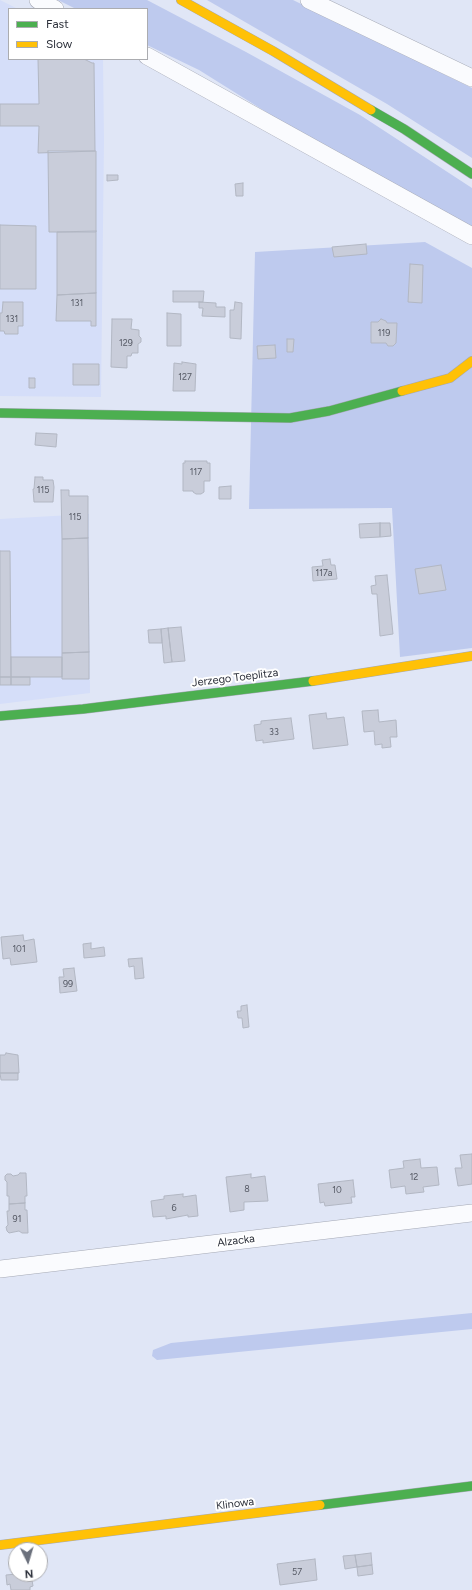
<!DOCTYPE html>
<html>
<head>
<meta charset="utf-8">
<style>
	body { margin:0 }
	#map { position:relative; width:472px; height:1590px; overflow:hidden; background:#e0e6f6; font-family:Figtree,sans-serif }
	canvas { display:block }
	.legend { position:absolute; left:8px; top:8px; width:140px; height:52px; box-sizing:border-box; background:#fff; border:1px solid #abacb0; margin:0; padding:5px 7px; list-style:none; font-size:12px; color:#2c303a }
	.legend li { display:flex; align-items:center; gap:8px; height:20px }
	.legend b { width:20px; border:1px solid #abacb0 }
	.north { position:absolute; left:8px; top:1542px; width:40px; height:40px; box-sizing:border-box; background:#fff; border:1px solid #abacb0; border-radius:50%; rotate:175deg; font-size:11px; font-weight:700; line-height:16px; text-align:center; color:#2c303a }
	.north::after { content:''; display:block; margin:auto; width:14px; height:18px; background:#6b707c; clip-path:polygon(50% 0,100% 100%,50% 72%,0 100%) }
</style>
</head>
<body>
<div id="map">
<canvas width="472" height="1590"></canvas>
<ul class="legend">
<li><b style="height:5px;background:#4caf50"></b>Fast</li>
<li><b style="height:5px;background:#ffc107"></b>Slow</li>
</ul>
<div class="north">N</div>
</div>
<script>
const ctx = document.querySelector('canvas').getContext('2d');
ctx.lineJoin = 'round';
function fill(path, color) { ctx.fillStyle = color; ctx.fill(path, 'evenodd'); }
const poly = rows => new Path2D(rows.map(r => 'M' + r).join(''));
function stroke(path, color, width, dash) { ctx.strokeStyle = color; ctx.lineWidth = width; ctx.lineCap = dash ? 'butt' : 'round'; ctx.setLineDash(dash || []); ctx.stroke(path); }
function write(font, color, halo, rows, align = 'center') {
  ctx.font = font + ' Figtree,sans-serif'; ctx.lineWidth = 4; ctx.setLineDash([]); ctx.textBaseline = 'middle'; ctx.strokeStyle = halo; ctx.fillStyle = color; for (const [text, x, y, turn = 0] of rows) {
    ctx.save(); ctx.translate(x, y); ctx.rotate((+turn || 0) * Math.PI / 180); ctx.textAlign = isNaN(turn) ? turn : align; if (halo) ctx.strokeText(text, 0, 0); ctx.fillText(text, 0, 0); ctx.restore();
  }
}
fill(poly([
	[0,0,18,9,9,9,9,59,103,59,104,140,101,397,0,396],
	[89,514,90,693,0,704,0,519]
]), '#d5def9');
fill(poly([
	[58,0,147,0,246,52,360,115,472,188,472,228,295,130,199,70,147,45,147,9,76,9],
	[207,0,293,0,472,88,472,158,387,104],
	[425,242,472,268,472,648,400,657,392,508,249,509,255,252],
	[472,1313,472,1329,157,1360,152,1356,153,1350,171,1343]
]), '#becaee');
const building = poly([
	[38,59,84,59,92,63,94,63,95,151,38,153,39,126,0,126,0,104,39,104,38,59],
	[48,151,96,151,96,232,49,232,48,151],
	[107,175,118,175,118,180,107,181,107,175],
	[243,183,243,196,236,196,235,184,243,183],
	[0,225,36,226,36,289,0,289,0,225],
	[96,231,96,293,57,295,57,232,96,231],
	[366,244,367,254,334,257,332,247,366,244],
	[410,264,423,265,422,303,408,302,410,264],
	[173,291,204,291,203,302,173,302,173,291],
	[96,293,96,326,91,326,91,321,56,321,57,295,96,293],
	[3,302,23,302,23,326,18,326,18,334,5,334,4,331,0,331,0,313,2,313,3,302],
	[199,302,216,303,216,307,225,307,225,317,202,316,203,308,199,308,199,302],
	[235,302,242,303,241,339,230,338,230,310,234,310,235,302],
	[167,313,181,314,181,346,167,346,167,313],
	[112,319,132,319,131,329,139,330,139,336,141,338,141,342,138,344,138,353,132,353,131,356,127,356,127,368,111,367,112,319],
	[381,319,386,321,387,323,397,323,396,343,393,346,388,346,386,343,371,343,371,322,378,322,381,319],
	[287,339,294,339,293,352,287,352,287,339],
	[275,345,276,358,258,359,257,346,275,345],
	[182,362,196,364,195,391,173,391,174,363,182,364,182,362],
	[73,364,99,364,99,385,73,385,73,364],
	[29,378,35,378,35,388,29,388,29,378],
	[36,433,57,434,56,447,35,445,36,433],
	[185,461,207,461,207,463,210,463,210,481,204,481,204,492,201,494,196,494,193,492,193,491,183,491,183,463,185,463,185,461],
	[35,477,43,477,43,480,53,480,54,487,53,502,34,502,33,489,34,489,35,477],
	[231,486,231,499,219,499,219,487,231,486],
	[61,490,69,490,69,496,88,496,88,538,62,539,61,490],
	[380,523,390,523,391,536,380,537,380,523],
	[380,523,380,537,360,538,359,524,380,523],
	[88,538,89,652,62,653,62,539,88,538],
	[0,551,10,551,11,677,0,677,0,551],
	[330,559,331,565,335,565,337,579,313,581,312,567,323,566,322,560,330,559],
	[441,565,446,590,419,594,415,569,441,565],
	[387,575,393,634,380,636,377,594,372,594,371,586,376,585,375,576,387,575],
	[181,627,185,661,172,662,168,628,181,627],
	[168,628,172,662,164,663,161,629,168,628],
	[161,629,162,643,149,643,148,630,161,629],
	[89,652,89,679,62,679,62,653,89,652],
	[11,657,62,657,62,677,11,677,11,657],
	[0,677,11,677,11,685,0,685,0,677],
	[11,677,30,677,30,685,11,685,11,677],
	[378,710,379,722,396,720,397,737,390,737,391,747,382,748,382,744,375,745,374,731,364,732,362,711,378,710],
	[326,713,327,719,344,717,348,745,313,749,309,715,326,713],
	[291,718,294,739,263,743,263,740,256,741,254,725,261,724,261,721,291,718],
	[23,935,24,941,34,939,37,962,11,965,10,958,3,959,1,937,23,935],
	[91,943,91,949,104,947,105,956,84,958,83,944,91,943],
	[142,958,144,978,135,979,134,966,129,967,128,959,142,958],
	[74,968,77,991,60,993,59,977,64,977,63,969,74,968],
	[247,1005,249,1027,243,1028,242,1018,238,1018,237,1011,241,1011,241,1006,247,1005],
	[6,1053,18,1055,19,1073,0,1073,0,1055,5,1055,6,1053],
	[0,1073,18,1073,18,1080,1,1080,0,1073],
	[472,1154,472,1184,458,1186,455,1168,462,1168,460,1155,472,1154],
	[420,1159,421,1168,437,1167,439,1185,423,1187,424,1192,406,1194,405,1186,391,1188,389,1170,404,1168,403,1161,420,1159],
	[20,1173,26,1173,27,1196,25,1196,25,1203,9,1204,9,1196,7,1196,7,1182,5,1180,5,1176,7,1174,11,1174,13,1176,18,1175,20,1173],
	[251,1174,251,1178,265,1176,268,1201,244,1202,244,1210,230,1212,226,1177,251,1174],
	[353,1180,355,1197,351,1197,352,1203,325,1206,324,1202,320,1203,318,1184,353,1180],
	[183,1194,183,1197,196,1195,198,1216,188,1217,188,1215,166,1219,166,1216,153,1217,151,1201,164,1199,164,1196,183,1194],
	[25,1203,25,1210,27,1210,28,1233,22,1233,19,1231,9,1233,7,1231,6,1227,8,1225,7,1211,9,1211,9,1204,25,1203],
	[371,1553,372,1565,357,1567,355,1555,371,1553],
	[355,1555,357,1567,345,1569,343,1556,355,1555],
	[315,1559,317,1580,280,1585,277,1564,315,1559],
	[372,1565,373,1574,358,1576,357,1567,372,1565],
	[17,1574,31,1574,33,1586,30,1587,30,1590,11,1590,10,1584,7,1585,6,1575,17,1574]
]);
fill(building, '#c9cdda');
stroke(building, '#b2b7c3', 1);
const street = poly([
	[38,0,55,9],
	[309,0,472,78],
	[147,56,472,236],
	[0,1269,472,1213]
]);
const fast = poly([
	[371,110,404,129,472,174],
	[0,413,290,418,329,411,402,391],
	[0,716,83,709,313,681],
	[320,1505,472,1486]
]);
const slow = poly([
	[181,0,273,51,371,110],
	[402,391,450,378,472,361],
	[313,681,472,656],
	[0,1545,320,1505]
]);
stroke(street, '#a4a8b4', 18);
stroke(fast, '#a4a8b4', 10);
stroke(slow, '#a4a8b4', 10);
stroke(street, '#fafbfe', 17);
stroke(fast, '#4caf50', 9);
stroke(slow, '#ffc107', 9);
write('9px', '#555964', null, [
	["131",77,303],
	["131",12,319],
	["119",384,333],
	["129",126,343],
	["127",185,377],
	["117",196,472],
	["115",43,490],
	["115",75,517],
	["117a",324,573],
	["33",274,732],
	["101",19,949],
	["99",68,984],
	["12",414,1177],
	["8",247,1189],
	["10",337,1190],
	["6",174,1208],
	["91",17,1219],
	["57",297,1572]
]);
write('11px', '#2c303a', '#fff', [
	["Jerzego Toeplitza",235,678,-7],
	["Alzacka",236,1241,-7],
	["Klinowa",235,1504,-7]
]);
</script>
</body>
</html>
